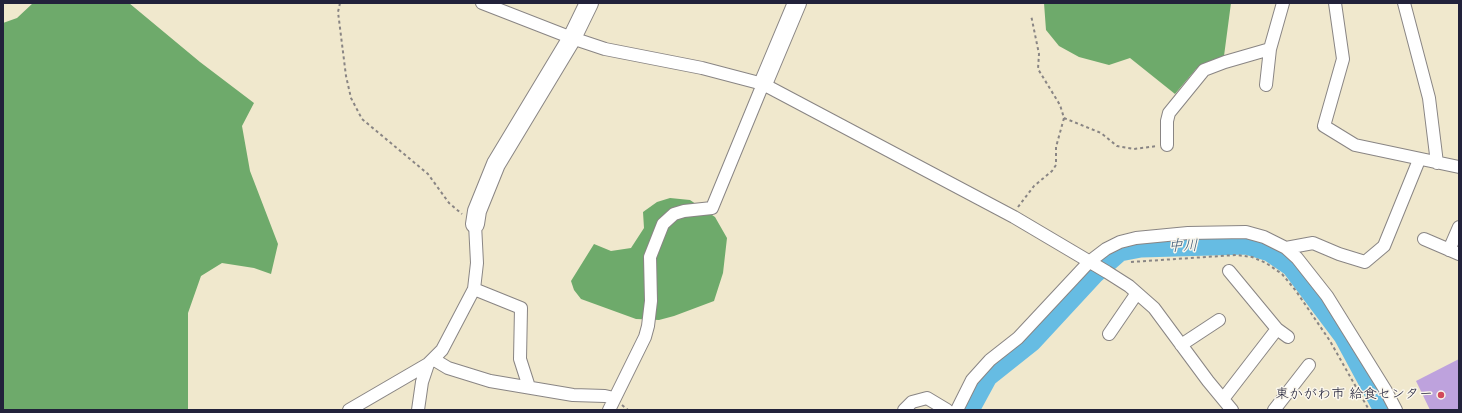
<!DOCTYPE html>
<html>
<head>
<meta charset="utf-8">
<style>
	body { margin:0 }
	#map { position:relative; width:1462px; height:413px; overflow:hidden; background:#f0e8cd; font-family:Mynerve,sans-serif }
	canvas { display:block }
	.frame { position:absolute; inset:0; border:4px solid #22223b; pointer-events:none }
</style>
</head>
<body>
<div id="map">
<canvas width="1462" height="413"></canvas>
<div class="frame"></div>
</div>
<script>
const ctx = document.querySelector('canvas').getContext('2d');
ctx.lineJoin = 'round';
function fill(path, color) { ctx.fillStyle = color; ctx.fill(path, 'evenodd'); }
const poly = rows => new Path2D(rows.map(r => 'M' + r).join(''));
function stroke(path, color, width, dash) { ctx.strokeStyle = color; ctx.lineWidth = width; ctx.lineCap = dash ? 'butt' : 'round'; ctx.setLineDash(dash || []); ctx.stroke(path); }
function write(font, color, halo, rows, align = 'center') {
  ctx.font = font + ' Mynerve,"Klee One",sans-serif'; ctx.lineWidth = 3; ctx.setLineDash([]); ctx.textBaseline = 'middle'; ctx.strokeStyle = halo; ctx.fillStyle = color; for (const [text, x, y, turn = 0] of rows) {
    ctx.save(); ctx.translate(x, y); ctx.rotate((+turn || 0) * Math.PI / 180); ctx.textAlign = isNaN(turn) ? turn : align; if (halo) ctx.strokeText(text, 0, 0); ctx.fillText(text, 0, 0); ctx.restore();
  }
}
fill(poly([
	[33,3,129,3,200,62,254,103,242,126,250,171,278,244,271,274,254,268,222,263,201,276,188,313,188,410,3,410,3,23,17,18],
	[1044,3,1231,3,1224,56,1196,69,1175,94,1130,58,1109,65,1079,57,1059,46,1046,30],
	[670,198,690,200,715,217,727,238,723,273,714,301,674,316,659,320,636,319,581,299,574,290,571,281,594,244,611,251,631,248,644,228,643,212,657,202]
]), '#6eaa6b');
stroke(poly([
	[970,410,988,377,1032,342,1094,275,1120,252,1141,248,1246,245,1269,252,1291,267,1343,336,1383,410]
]), '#66bce3', 19);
fill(poly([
	[1459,359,1459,410,1430,410,1416,381]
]), '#bea2dd');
const street = poly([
	[482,3,572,38,605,49,702,68,763,84,1014,217,1107,272,1129,286,1154,308,1208,381,1232,410],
	[1335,3,1343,59,1324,126,1355,145,1459,167],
	[1404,3,1429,98,1437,163],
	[1266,85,1270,49,1283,3],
	[1167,145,1167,121,1169,113,1204,70,1225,62,1270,49],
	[1424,239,1459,254],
	[1286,248,1313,243,1339,254,1365,262,1384,246,1419,160],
	[1449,250,1459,227],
	[1229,271,1277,329,1288,337],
	[474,289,521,308,520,359,529,387],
	[1109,334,1137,293],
	[1181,345,1219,320],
	[433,359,448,368,490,381,573,395,605,396,614,398],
	[1223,399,1277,329],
	[349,410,428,364],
	[418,410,422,382,428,364,442,350,474,289,477,263,475,224],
	[609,410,645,337,648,326,651,301,650,257,663,224,674,214,684,211,712,208,763,84],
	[904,410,912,402,927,398,947,410],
	[957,410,972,380,990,360,1018,338,1089,262,1106,249,1120,242,1136,238,1188,233,1246,232,1264,237,1286,248,1297,258,1327,296,1386,391,1396,410],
	[1274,410,1309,365]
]);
const secondary = poly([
	[763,84,797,3],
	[475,224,477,211,496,164,572,38,589,3]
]);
stroke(street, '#898584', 14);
stroke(secondary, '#898584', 20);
stroke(poly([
	[340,3,338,12,346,76,351,98,362,119,428,174,449,203,462,214],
	[1064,118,1101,133,1117,146,1134,149,1157,146],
	[1018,207,1034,186,1052,171,1056,165,1056,147,1064,118,1060,105,1038,69,1039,54,1031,15],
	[1131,262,1236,255,1252,257,1266,263,1282,274,1296,291,1330,341,1369,410],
	[622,405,628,410]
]), '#898584', 2, [3, 3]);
stroke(street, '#fff', 12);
stroke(secondary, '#fff', 18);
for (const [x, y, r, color] of [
	[1441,395,4,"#d1495b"]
]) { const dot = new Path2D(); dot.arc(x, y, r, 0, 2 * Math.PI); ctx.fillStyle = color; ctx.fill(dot); stroke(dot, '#fbf7ec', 1.5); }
write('14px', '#22223b', '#fbf7ec', [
	["東かがわ市 給食センター",1433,395]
], 'right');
write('italic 15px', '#3a5876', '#fbf7ec', [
	["中川",1183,247,-1]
]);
</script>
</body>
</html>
